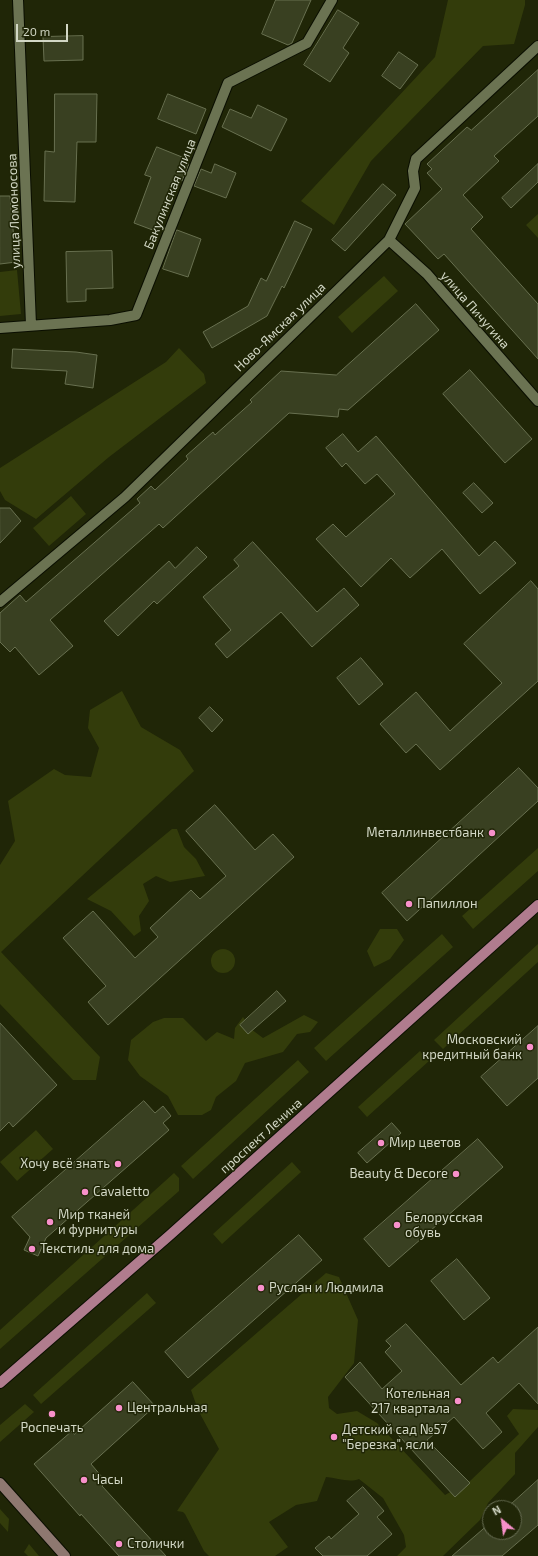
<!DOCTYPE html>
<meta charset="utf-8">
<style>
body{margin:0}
#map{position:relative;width:538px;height:1556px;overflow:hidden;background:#202607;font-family:"Exo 2",sans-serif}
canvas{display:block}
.north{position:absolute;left:482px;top:1500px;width:40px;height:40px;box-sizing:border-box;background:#202607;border:1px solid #676d53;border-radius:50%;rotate:331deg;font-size:11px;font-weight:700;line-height:16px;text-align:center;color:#d2d7c5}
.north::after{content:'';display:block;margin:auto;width:14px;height:18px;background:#f890cb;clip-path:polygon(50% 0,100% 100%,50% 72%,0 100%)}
.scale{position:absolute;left:16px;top:24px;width:52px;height:18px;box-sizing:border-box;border:2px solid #d2d7c5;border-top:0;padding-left:5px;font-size:12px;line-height:14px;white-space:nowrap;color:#d2d7c5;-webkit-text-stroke:3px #202607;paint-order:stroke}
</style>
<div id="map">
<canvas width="538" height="1556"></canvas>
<div class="north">N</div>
<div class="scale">20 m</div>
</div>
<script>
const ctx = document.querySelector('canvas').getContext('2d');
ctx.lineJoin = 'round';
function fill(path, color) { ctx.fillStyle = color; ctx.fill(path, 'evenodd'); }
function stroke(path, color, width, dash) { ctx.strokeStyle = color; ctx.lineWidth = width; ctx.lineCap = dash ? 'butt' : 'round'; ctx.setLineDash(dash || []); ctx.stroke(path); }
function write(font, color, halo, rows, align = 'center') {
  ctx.font = font + ' "Exo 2",sans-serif'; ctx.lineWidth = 3; ctx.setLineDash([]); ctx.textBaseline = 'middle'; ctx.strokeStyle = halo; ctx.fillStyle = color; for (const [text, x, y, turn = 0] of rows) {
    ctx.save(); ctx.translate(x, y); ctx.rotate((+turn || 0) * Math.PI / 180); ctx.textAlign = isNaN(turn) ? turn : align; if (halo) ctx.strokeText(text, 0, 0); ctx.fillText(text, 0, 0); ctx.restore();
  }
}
fill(new Path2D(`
 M448,0H525V5L514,44L483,46L371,161L334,225L301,201L435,57Z
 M538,214V238L526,225Z
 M17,270L21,314L0,316V272Z
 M384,276L398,291L352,333L338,317Z
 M179,348L204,374L206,383L109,457L36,519L5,500L0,491V468L166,362Z
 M71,496L86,514L49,546L33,528Z
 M122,691L141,727L180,750L194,771L1,952L100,1057L96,1080H73L0,1004V865L15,841L8,801L54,769L65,775L91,777L99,748L88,728L90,710Z
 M172,829H177L184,847L196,859L205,876L170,882L156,876L143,884L149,901L139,916L141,931L134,936L111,911L87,899Z
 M538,848V871L473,929L462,916Z
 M380,929H397L404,940L390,959L374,967L367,951Z
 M442,934L453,947L326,1061L314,1048Z
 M538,944V962L443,1049L434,1040Z
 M211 961a12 12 0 1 1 24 0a12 12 0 1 1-24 0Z
 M304,1015L318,1022L310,1032L297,1034L283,1052L245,1063L236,1081L216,1097L211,1110L202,1115H178L168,1096L140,1076L128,1060L131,1040L153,1022L164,1018H183L206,1041L217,1032L234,1039L235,1028L243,1017L251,1029L263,1038Z
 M420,1051L429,1061L367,1117L358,1107Z
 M298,1060L309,1072L193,1179L181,1166Z
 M36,1130L53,1149L17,1181L0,1162Z
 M292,1162L301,1172L222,1244L213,1234Z
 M174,1173L179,1178V1191L0,1349V1330Z
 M326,1273L339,1277L358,1320L354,1363L328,1397L329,1408L337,1414L357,1411L377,1423L445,1495L470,1481L519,1434L507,1416L513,1409L538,1410V1427L515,1453V1474L488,1503L480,1520L443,1556H397L406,1547L404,1535L383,1498L359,1479C349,1483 337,1478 326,1477L317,1501L296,1505L269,1522L288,1547L275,1556H209L204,1551L185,1514L183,1512L177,1511L219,1449L198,1410L191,1390Z
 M147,1293L156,1303L41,1404L33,1395Z
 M25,1404L34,1412L0,1442V1425Z
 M0,1509L9,1519L8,1532L0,1523Z
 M29,1544L39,1556H28L24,1552Z`), '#333c0b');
const building = new Path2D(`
 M276,0H311L292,43L288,45L262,34Z
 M338,10L359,23L343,48L349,53L330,82L304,65Z
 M83,36V60L44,61L43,37Z
 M399,52L418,65L400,89L382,76Z
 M538,70V116L494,156L499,161L463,195L483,217L471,229L538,304V359L444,254L438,259L405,224L442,189L427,173L432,169L427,164L467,127L471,130Z
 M55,94H97L96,142H77L75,202L44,201L45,151L54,152Z
 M168,94L206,109L196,134L158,119Z
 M258,105L287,119L271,151L222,127L230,109L251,118Z
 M157,147L187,159L185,163L189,164L182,181L179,179L158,232L134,223L151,177L145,175Z
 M215,164L236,173L226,198L194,186L201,169L211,173Z
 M538,164V182L511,208L502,198Z
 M383,184L396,195L345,251L332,240Z
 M0,196H10L16,262L0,264Z
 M295,221L312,229L284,288L282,286L267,316L212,348L203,332L248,306L261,278L266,281Z
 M177,230L201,239L188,277L163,269Z
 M112,251L113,288L86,289V301L67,302L66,252Z
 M416,304L439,330L348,410L339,409L338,417L289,413L163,528L159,524L50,620L73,646L39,675L15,647L10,652L0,642V613L20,595L26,602L140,503L137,499L151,486L155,490L188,459L186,456L213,432L215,435L252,402L250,400L281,371L336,375Z
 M13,349L76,352L97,355L93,388L65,384L67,371L12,368Z
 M470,370L532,439L505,463L443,394Z
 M343,434L358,452L376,436L479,556L495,541L516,563L480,594L442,549L410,578L391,558L361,587L316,539L333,524L346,537L395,494L377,474L365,484L346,463L342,467L326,448Z
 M474,483L493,503L482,513L463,493Z
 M0,508H10L21,521L0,543Z
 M253,542L317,612L344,588L359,605L312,647L281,612L227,658L215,644L231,630L203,597L239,566L234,560Z
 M197,547L207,557L157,604L154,601L118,636L104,621L169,561L175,568Z
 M531,581L538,589V681L440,770L416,744L406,753L380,724L416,692L450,731L502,683L464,644Z
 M361,658L383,684L359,705L337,678Z
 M210,707L223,720L212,732L199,718Z
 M519,768L538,788V801L407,921L382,893Z
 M215,805L255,850L273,834L294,857L108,1025L88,1002L106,986L63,938L93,911L135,958L158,937L150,928L191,890L200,899L226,876L186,831Z
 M277,991L286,1001L248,1034L240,1025Z
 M0,1023L57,1085L13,1127L9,1122L0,1131Z
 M538,1026V1078L507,1106L481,1077Z
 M144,1101L155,1113L163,1106L171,1116L163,1123L169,1130L46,1238L38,1256L24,1250L30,1237L12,1217Z
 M392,1123L401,1133L367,1163L358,1153Z
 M478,1139L503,1167L389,1267L364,1239Z
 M299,1235L322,1260L188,1378L165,1352Z
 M457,1259L490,1298L464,1320L431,1281Z
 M406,1324L461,1385L493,1357L498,1363L538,1327V1404L519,1383L486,1413L502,1432L483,1449L454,1417L427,1440L470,1483L455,1497L345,1377L360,1362L382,1389L402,1371L385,1352L391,1346L386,1341Z
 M133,1382L155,1406L91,1464L102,1477L100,1479L105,1483L102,1486L166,1556H119L81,1514L80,1516L34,1464L72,1431L74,1434Z
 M538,1480V1525L502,1556H452L490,1523V1532H514V1508H507Z
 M363,1487L384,1511L377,1517L392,1534L367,1556H323L315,1548L329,1536L331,1539L359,1514L347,1501Z`);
fill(building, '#394021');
stroke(building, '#687050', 1);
const street = new Path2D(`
 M18,0L31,325
 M389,240L427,274L538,401
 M0,328L110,320L136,315L228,83L307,43L332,0
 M0,602L125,497L389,240L415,188L413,171L416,159L538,46`);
const secondary = new Path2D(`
 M0,1483L65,1556`);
const primary = new Path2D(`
 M0,1383L170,1235L538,905`);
stroke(street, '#0a0e00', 12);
stroke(secondary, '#0a0e00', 12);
stroke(primary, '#0a0e00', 12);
stroke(street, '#6b7352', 10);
stroke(secondary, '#8e7870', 10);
stroke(primary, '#b07c8e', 10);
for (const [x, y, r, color] of [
 [492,833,4,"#f890cb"],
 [409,904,4,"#f890cb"],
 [530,1047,4,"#f890cb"],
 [381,1143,4,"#f890cb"],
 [118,1164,4,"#f890cb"],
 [456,1174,4,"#f890cb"],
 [85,1192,4,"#f890cb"],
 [50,1222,4,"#f890cb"],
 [397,1225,4,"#f890cb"],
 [32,1249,4,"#f890cb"],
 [261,1288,4,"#f890cb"],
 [458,1401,4,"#f890cb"],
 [119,1408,4,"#f890cb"],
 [52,1414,4,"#f890cb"],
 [334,1437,4,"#f890cb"],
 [84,1480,4,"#f890cb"],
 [119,1544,4,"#f890cb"]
]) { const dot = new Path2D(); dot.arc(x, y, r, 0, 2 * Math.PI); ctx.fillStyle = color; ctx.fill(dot); stroke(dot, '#202607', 1.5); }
write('13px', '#d2d7c5', '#202607', [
 ["Бакулинская улица",170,194,-68],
 ["улица Ломоносова",14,211,-92],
 ["улица Пичугина",475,310,49],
 ["Ново-Ямская улица",280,327,-44],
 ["проспект Ленина",261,1136,-42]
]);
write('13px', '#d2d7c5', '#202607', [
 ["Металлинвестбанк",484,833,"right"],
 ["Папиллон",417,904],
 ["Московский",522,1040,"right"],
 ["кредитный банк",522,1055,"right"],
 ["Мир цветов",389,1143],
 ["Хочу всё знать",110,1164,"right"],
 ["Beauty & Decore",448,1174,"right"],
 ["Cavaletto",93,1192],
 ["Мир тканей",58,1215],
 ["и фурнитуры",58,1230],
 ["Белорусская",405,1218],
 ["обувь",405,1233],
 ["Текстиль для дома",40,1249],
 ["Руслан и Людмила",269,1288],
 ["Котельная",450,1394,"right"],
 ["217 квартала",450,1409,"right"],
 ["Центральная",127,1408],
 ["Роспечать",52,1428,"center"],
 ["Детский сад №57",342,1430],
 ["\"Березка\", ясли",342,1445],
 ["Часы",92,1480],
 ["Столички",127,1544]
], 'left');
</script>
